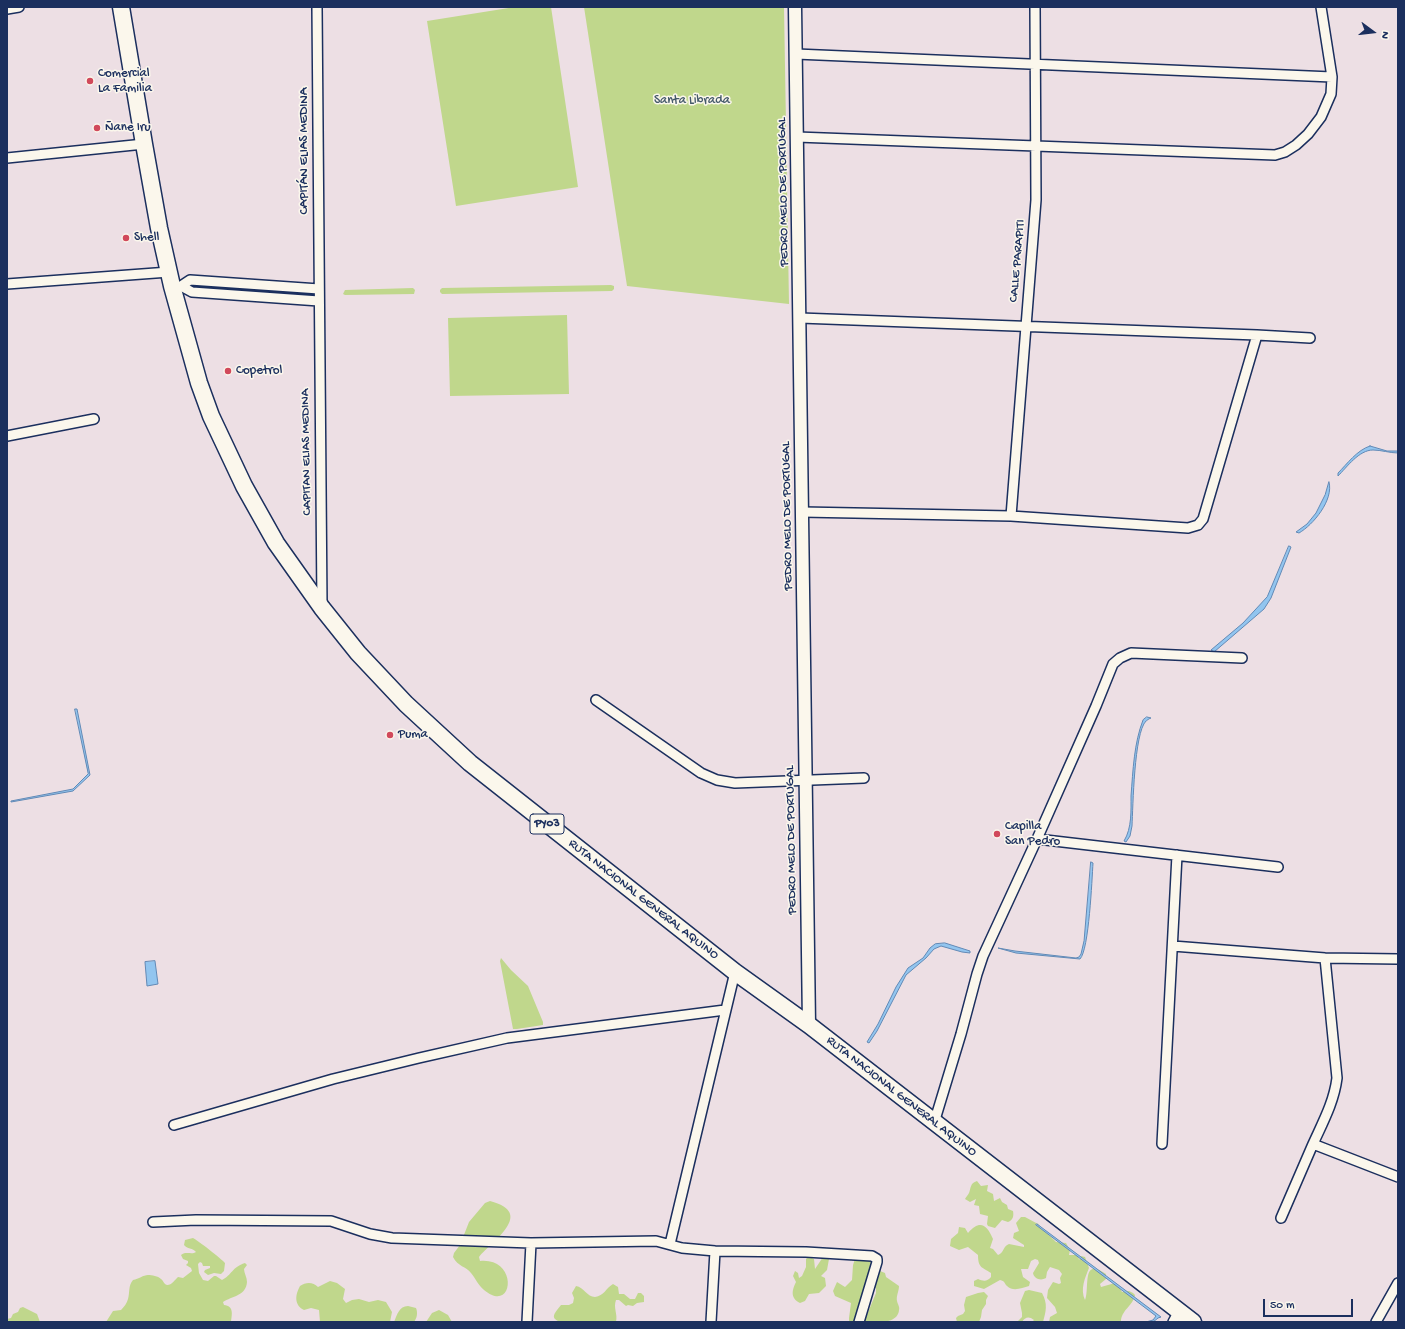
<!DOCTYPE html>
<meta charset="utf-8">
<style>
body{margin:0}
#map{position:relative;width:1405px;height:1329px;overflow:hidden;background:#eddfe4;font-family:"Gochi Hand",sans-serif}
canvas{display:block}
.frame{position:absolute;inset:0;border:8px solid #1b2f5e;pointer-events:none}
.north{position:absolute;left:1353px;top:12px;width:40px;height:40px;-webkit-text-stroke:3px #fbf7ec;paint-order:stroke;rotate:105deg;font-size:11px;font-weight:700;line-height:16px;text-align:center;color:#1b2f5e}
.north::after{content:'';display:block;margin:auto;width:14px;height:18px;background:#1b2f5e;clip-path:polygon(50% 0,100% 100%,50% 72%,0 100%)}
.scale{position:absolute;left:1263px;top:1299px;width:90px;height:18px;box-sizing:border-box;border:2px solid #1b2f5e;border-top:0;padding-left:5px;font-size:12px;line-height:14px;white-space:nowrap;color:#1b2f5e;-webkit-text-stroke:3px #fbf7ec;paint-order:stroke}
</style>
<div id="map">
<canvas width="1405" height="1329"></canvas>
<div class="frame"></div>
<div class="north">N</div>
<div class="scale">50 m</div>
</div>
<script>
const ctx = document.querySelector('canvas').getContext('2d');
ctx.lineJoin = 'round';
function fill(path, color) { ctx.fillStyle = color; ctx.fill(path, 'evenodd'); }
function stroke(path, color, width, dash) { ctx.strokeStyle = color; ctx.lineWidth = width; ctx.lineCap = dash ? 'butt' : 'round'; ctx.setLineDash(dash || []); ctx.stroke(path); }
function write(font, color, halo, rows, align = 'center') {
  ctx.font = font + ' "Gochi Hand",sans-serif'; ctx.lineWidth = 3; ctx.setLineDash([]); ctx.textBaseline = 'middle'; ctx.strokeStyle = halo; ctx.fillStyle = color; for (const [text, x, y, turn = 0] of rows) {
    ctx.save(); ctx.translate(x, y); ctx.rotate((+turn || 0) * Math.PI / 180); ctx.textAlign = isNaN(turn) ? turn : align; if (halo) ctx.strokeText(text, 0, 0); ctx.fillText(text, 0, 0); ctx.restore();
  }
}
fill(new Path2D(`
 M515,7H551L578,187L456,206L427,21Z
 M584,7H784L789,304L627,286Z
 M193,284L300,292L302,295L301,296L193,289L192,287Z
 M611,285L614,286V289L612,291L442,294L440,292V290L442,288Z
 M413,288L415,290L414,294L345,295L343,294L345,290Z
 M567,315L569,394L450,396L448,318Z
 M501,958L511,970L528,986L543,1022V1025L517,1029H513L500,961Z
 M977,1181L981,1186L988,1185L987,1191L993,1194L994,1201L1000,1198L1002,1202L1007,1205L1008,1209L1013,1211C1014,1216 1013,1220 1008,1222L1002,1220L995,1228L988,1226L987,1224L988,1216L980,1214L979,1206L974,1205L976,1199L970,1202L965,1199C966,1197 968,1195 969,1193C971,1188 970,1183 977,1181Z
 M490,1201C536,1213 492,1241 479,1257L480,1261C519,1257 514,1315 484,1290C478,1285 476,1279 471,1273C466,1266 458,1267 453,1257L454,1253L460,1245L469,1222L485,1203Z
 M1021,1217H1025L1038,1224L1056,1242L1066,1243L1070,1250L1069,1255H1078L1079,1260L1081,1256L1085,1257L1089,1268C1085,1278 1080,1289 1085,1300C1090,1288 1081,1256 1106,1274V1279L1100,1284L1101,1287L1115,1283L1119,1286L1122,1292L1129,1291L1133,1293L1135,1295C1133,1306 1121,1310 1121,1322H1049L1050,1317L1057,1313L1055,1307L1047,1298L1048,1290L1053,1282L1059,1284L1061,1283L1060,1278L1062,1274L1059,1270L1050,1267L1047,1272L1046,1278C1041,1281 1034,1279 1033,1273L1039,1263L1038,1260L1035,1259L1031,1261L1028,1269H1021L1023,1277L1030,1282L1029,1286C1022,1288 1013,1292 1007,1286C1004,1283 1005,1281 1000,1280L984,1289L974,1286V1281L978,1279C983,1281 987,1282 991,1277V1273C982,1267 978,1268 978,1255L968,1247L959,1250L950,1246L951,1239L958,1233L959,1227L965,1228L968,1233C980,1219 987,1225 993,1239L990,1248L993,1249L998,1255C1004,1253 1003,1246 1009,1244L1024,1247V1245L1013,1238L1014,1233L1019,1231L1016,1223Z
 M193,1238C196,1239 223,1260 225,1263L224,1271L221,1274L214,1273L208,1275L204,1272L205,1270L210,1268V1266H203L202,1263L200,1262L198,1264L199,1273L203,1280L208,1281L214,1276H216L222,1280C232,1275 232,1267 245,1263L247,1265L244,1269C244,1273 247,1277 247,1282C246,1296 232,1296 223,1302L224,1305C234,1306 232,1314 231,1322H106L113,1311L121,1310C124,1307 127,1303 128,1299C130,1292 128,1286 133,1280C139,1279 143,1275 148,1275C152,1275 158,1276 161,1279C163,1280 163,1282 165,1284C169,1288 175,1280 178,1277L183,1278L192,1271L191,1268L186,1265L188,1263V1261L183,1259L181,1255C186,1251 192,1255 196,1252C193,1248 187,1249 184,1245L185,1240Z
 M856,1256L870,1260L875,1269L885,1273L886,1277L899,1286C899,1291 896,1296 897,1301C898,1305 900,1307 899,1310C898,1325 874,1322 864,1322L876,1293V1288L871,1287L856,1322H849V1318L851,1303L835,1296L833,1291L837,1282L845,1287L852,1280L853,1265Z
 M808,1257H810L814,1259L815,1269L823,1257H828L829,1259L827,1270L821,1276L825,1278L826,1286L819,1293L809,1294L805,1301L800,1303C790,1298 792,1290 796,1282L793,1276L795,1271L798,1273L799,1278L802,1276L806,1267V1259Z
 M330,1281L337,1283L345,1289L343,1299L346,1303L352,1300L359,1299L369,1302L378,1300L386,1302L392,1312L390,1322H320L319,1310L311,1308L304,1310C294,1305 295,1295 300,1286C306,1282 313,1282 318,1287Z
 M613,1284L618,1287L619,1294H624L630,1299H635L638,1293H641L644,1296V1302L637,1303L633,1306L628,1305L626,1306L619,1300H616C613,1308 618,1314 616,1322H561C548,1318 556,1312 561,1305H569L573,1303L574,1298L572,1293L576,1286C584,1287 587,1297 595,1297C604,1296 606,1288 613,1284Z
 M1029,1290L1042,1293C1048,1304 1046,1311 1043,1322H1032L1034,1320C1029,1316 1025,1317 1022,1322H1009L1018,1321L1022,1317V1313L1020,1303L1025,1291Z
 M984,1292L988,1296L986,1300V1304L982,1310L981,1317L979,1322H957L956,1318L958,1316L963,1314L965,1311L964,1305L966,1297L978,1293Z
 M408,1306L416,1308C418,1313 417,1318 414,1322H394C397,1315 399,1306 408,1306Z
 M23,1307L37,1314L40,1322H7V1319L11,1318L13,1314L18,1312L20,1308Z
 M439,1310L448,1315L452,1322H426L432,1313Z`), '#c0d78c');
const water = new Path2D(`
 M1370,446L1387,451H1398V453C1390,453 1381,450 1373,450C1359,450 1347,467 1338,476V473C1347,464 1357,450 1370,446Z
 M1329,482C1334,500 1313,525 1299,533L1296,532L1307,524L1316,513L1325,495Z
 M1289,546L1291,547L1271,598L1264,609L1221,646L1214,652L1211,650L1243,623L1267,597Z
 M75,709H77L90,775L73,791L11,802V801L73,789L88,774Z
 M1147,717L1151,718C1150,718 1146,721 1146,721C1134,733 1133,807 1132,826L1130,836L1126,842L1124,841C1132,828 1131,810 1131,796C1133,770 1134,743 1143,720Z
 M1091,862L1093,863C1092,879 1089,950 1080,959L1016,953L998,948L1015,951L1076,958L1079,957L1081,954L1084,941Z
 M945,943L970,951V953L962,952L941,946L934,949L926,958L906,975L877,1031L869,1043L867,1042L878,1024L896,987L908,968L923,958L930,948L935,944Z
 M155,961L158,984L147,986L145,962Z
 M1037,1224L1161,1317L1158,1318C1154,1322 1152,1322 1146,1322L1153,1320L1156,1316L1036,1225Z`);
fill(water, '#92c5ef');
stroke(water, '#6289b5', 1);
const minor = new Path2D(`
 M317,7L322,605
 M7,9L19,7
 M796,54L1332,77
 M797,137L1275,155L1285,152L1296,145L1308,134L1321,117L1331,94L1332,77L1321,7
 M7,158L144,144
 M7,284L169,272
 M181,286L190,280L319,289
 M181,286L192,292L319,301
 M800,318L1257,335L1310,338
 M7,436L94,419
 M802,512L1011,516L1188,528L1198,525L1203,519L1257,335
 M1011,516L1036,200L1035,7
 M596,700L701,773L717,780L735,783L864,778
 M1037,839L1278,867
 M1173,946L1325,958L1398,959
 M934,1123L961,1034L977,974L983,956L1037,839L1096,706L1113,664L1120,658L1131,653L1242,658
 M174,1125L333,1079L419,1058L507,1038L725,1010
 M1162,1144L1177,855
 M1313,1144C1323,1122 1334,1102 1337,1078L1325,958
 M1281,1218L1313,1144L1398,1177
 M153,1222L196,1220L331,1221L370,1234L392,1238L531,1243L656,1241L682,1248L715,1251L806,1252L872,1256L877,1259V1262L859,1322
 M670,1244L735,972
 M527,1322L531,1243
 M711,1322L715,1251
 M1173,1322L1179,1311
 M1376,1322L1398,1283`);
const tertiary = new Path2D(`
 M795,7L809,1025`);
const trunk = new Path2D(`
 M121,7L144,144L159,228L172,286L199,383L211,416L244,486L276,543L322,608L358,653L406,704L470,763L735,972L809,1025L1193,1322`);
stroke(minor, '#1b2f5e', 12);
stroke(tertiary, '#1b2f5e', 15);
stroke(trunk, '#1b2f5e', 19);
stroke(minor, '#fbf7ec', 9);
stroke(tertiary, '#fbf7ec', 12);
stroke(trunk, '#fbf7ec', 16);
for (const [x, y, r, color] of [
 [90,81,4,"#d1495b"],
 [97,128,4,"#d1495b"],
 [126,238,4,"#d1495b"],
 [228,371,4,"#d1495b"],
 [390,735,4,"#d1495b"],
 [997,834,4,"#d1495b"]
]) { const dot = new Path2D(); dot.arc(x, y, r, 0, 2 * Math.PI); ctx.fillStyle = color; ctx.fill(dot); stroke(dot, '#fbf7ec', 1.5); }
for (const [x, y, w] of [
 [547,824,34]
]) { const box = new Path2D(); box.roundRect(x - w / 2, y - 10, w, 20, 3); ctx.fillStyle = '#fbf7ec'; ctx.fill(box); stroke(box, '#1b2f5e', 1); }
write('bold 12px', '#1b2f5e', null, [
 ["PY03",547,824]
]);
write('13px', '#1b2f5e', '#fbf7ec', [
 ["Comercial",98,74],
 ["La Familia",98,89],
 ["Ñane Iru",105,128],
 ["Shell",134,238],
 ["Copetrol",236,371],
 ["Puma",398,735],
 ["Capilla",1005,827],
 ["San Pedro",1005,842]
], 'left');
write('13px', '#44596a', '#fbf7ec', [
 ["Santa Librada",692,101]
]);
write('13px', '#1b2f5e', '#fbf7ec', [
 ["CAPITÁN ELIAS MEDINA",305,151,-90],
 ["PEDRO MELO DE PORTUGAL",784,192,-91],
 ["CALLE PARAPITI",1018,261,-85],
 ["CAPITAN ELIAS MEDINA",307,452,-91],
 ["PEDRO MELO DE PORTUGAL",788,516,-91],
 ["PEDRO MELO DE PORTUGAL",792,840,-91],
 ["RUTA NACIONAL GENERAL AQUINO",643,900,38],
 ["RUTA NACIONAL GENERAL AQUINO",901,1097,38]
]);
</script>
